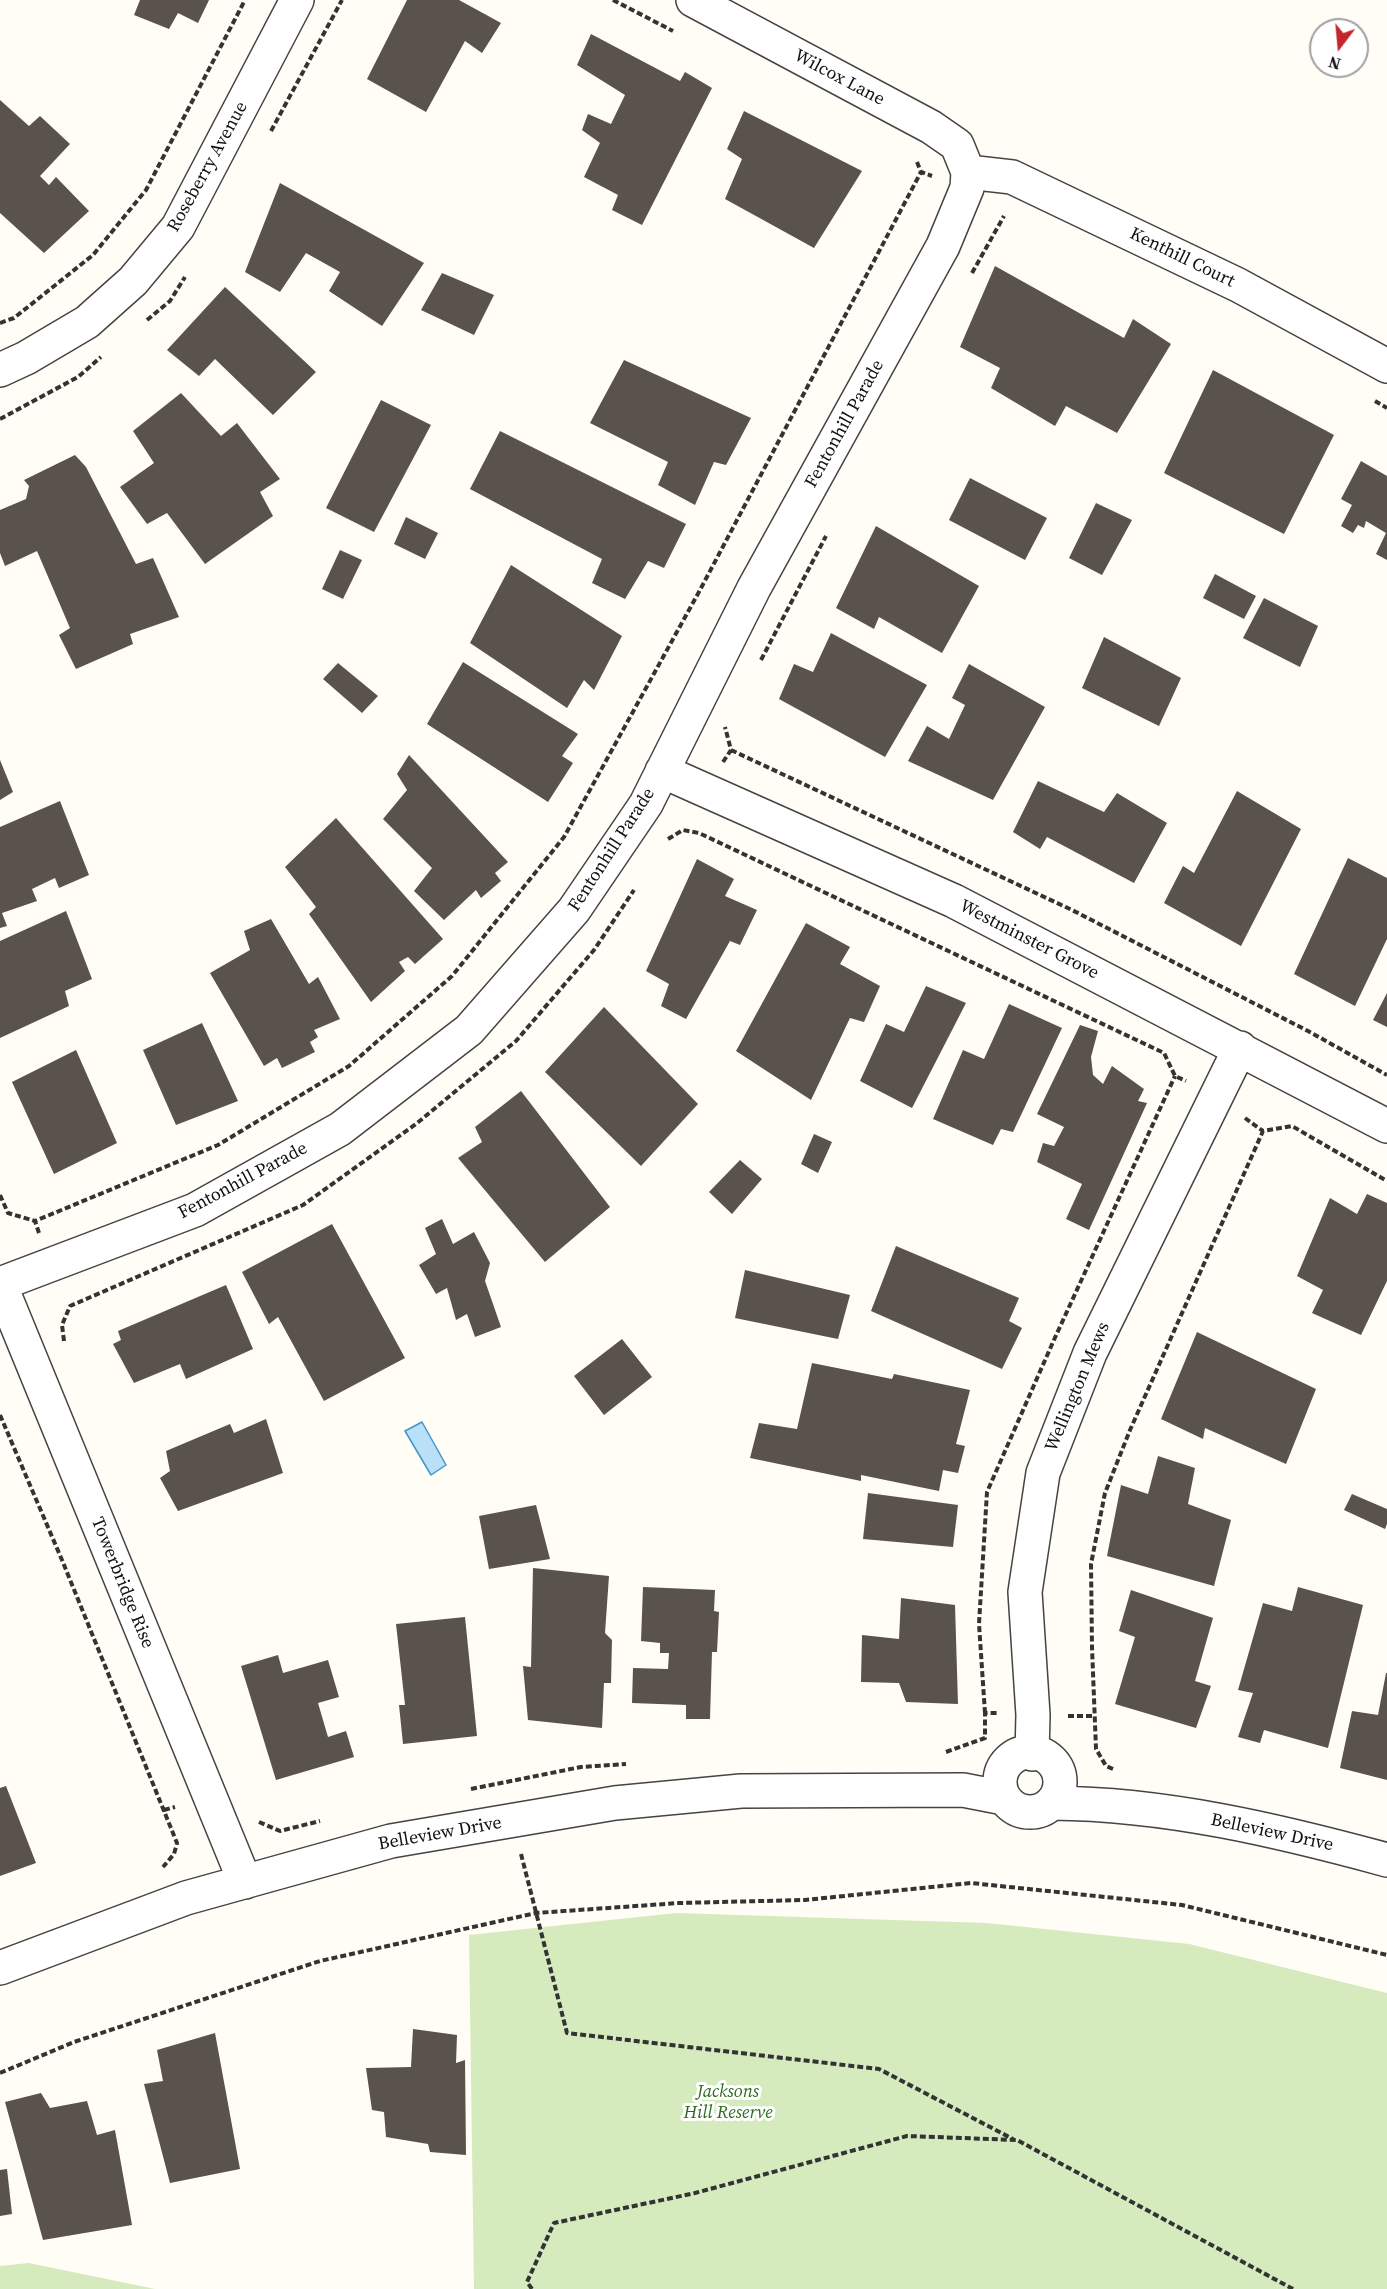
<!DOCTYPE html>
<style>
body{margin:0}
#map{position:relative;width:1387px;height:2289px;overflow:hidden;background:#fffdf5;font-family:"Source Serif 4",serif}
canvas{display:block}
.north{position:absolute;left:1309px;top:18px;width:60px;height:60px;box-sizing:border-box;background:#fff;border:2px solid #a0a0a0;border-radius:50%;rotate:196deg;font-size:16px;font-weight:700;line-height:24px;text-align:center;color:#111}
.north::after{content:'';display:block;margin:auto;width:21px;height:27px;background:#c4262e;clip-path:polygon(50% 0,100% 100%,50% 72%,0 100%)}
</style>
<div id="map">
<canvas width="1387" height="2289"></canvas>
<div class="north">N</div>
</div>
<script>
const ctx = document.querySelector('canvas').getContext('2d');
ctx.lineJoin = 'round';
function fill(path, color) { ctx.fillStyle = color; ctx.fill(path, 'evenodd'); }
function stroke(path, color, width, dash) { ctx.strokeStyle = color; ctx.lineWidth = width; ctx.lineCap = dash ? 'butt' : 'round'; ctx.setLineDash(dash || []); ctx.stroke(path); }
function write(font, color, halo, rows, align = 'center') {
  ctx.font = font + ' "Source Serif 4",serif'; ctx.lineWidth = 6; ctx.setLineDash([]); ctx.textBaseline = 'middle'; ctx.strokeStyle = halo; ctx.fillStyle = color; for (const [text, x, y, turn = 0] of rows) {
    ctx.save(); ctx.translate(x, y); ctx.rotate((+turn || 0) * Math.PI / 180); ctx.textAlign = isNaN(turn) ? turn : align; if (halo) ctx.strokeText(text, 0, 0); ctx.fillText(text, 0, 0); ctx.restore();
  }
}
fill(new Path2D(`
 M676,1913L987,1923L1189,1944L1387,1993V2289H474L469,1935Z
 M29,2263L155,2289H0V2266Z`), '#d5ebbd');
const water = new Path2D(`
 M422,1422L446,1465L431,1475L405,1431Z`);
fill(water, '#b9e0f7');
stroke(water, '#3f96cf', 1.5);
fill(new Path2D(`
 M140,0H209L198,23L178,13L169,29L134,15Z
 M407,0H459L501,23L482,53L465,41L426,112L367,79Z
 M591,34L680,81L685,72L712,88L642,225L612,210L618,195L584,177L600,143L582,130L588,114L611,124L625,95L577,65Z
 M0,100L29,126L40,116L70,144L40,176L49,185L56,177L89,211L44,253L0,213Z
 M744,111L862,171L814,248L725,199L742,159L727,149Z
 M280,183L424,263L382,326L329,291L340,272L306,253L280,292L245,272Z
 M995,266L1124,338L1133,319L1171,344L1117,433L1066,406L1055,426L991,388L1000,368L960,347Z
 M442,273L494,295L474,335L421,310Z
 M225,287L316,372L273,415L215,359L199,376L167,350Z
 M624,360L751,418L726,465L714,462L695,505L658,485L668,462L590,423Z
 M1213,370L1334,435L1284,534L1164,473Z
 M181,393L221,436L237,423L280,479L260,492L273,516L205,564L167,513L147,524L120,487L154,463L133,431Z
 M381,400L431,425L374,532L326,508Z
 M500,431L686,524L664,568L648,561L625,599L592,583L602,559L470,489Z
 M75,455L86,467L136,564L153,558L179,617L130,634L133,644L76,669L59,635L70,628L37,551L5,566L0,553V510L26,499L29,486L24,480Z
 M1361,461L1387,476V560L1376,554L1386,533L1366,521L1364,528L1358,525L1353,533L1341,526L1352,505L1341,499Z
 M970,478L1047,518L1025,560L949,520Z
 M1096,503L1132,520L1102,575L1069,558Z
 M406,517L438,533L425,559L394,544Z
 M876,526L979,586L942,653L879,617L874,629L836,608Z
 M340,550L362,560L343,599L322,589Z
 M511,565L622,636L594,690L584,680L567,708L470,643Z
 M1215,574L1256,596L1244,619L1203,598Z
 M1264,598L1318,626L1300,667L1243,638Z
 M831,633L927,685L885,757L779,699L794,664L813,672Z
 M1104,637L1181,678L1159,726L1082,688Z
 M463,662L578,734L562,756L573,763L548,802L427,724Z
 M338,663L378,696L362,713L323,679Z
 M969,664L1045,707L993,800L908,761L927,726L949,739L965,705L952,698Z
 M409,755L508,862L495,873L501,881L481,898L476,890L444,920L414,891L432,868L383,819L407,790L397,774Z
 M0,760L13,792L0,800Z
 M1038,781L1104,812L1117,793L1167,823L1134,883L1047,837L1040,849L1013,832Z
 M1237,791L1301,829L1241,946L1164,903L1183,866L1194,873Z
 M60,801L89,875L59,888L55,878L32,889L37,901L2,913L7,926L0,928V827Z
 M336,818L443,939L415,964L408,957L399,962L405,971L371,1002L309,914L316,907L285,867Z
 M1348,858L1387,878V939L1355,1006L1294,974Z
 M697,859L734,879L725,896L757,910L740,945L730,941L686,1019L661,1006L669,984L646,971Z
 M66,911L92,979L65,991L69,1006L0,1038V941Z
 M271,919L309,984L318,977L340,1019L314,1030L318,1037L310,1042L315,1052L282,1068L277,1058L264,1066L210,973L250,950L244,931Z
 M806,923L850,947L840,964L880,986L864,1022L850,1018L811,1100L736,1051Z
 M926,986L966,1003L912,1108L860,1081L886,1024L904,1032Z
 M1387,993V1027L1373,1020Z
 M1009,1004L1062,1028L1013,1132L1001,1129L993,1145L933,1119L963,1050L984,1059Z
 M604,1007L698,1104L641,1166L545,1072Z
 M202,1023L238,1101L176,1125L143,1050Z
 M1080,1025L1098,1031L1091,1057L1093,1075L1103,1084L1112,1066L1144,1089L1138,1101L1147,1103L1089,1230L1066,1219L1082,1184L1037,1162L1043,1143L1054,1146L1064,1127L1037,1114Z
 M76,1050L117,1143L54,1174L12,1082Z
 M521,1091L610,1207L545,1262L458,1158L482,1142L475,1127Z
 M814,1134L832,1142L818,1173L801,1164Z
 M740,1160L762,1179L732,1214L709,1192Z
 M1367,1194L1387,1203V1281L1361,1335L1312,1313L1323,1290L1297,1276L1330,1198L1357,1214Z
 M442,1219L453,1244L474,1232L490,1263L485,1281L501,1327L475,1337L467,1314L456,1320L447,1288L436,1294L419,1265L436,1254L425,1228Z
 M332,1224L405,1358L324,1401L278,1317L269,1324L242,1272Z
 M896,1246L1019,1298L1009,1321L1022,1328L1002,1369L871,1311Z
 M745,1270L850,1295L838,1339L735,1318Z
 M226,1285L253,1349L186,1379L180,1364L134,1383L113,1344L121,1340L118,1331Z
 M1197,1332L1316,1389L1286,1464L1205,1428L1203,1439L1161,1419Z
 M622,1339L652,1377L604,1415L574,1376Z
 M812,1363L892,1379L894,1374L970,1390L956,1444L965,1446L958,1473L943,1470L939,1491L861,1475V1481L750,1458L759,1423L797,1429Z
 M266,1419L283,1473L178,1511L160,1478L170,1471L166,1451L230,1424L234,1433Z
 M1158,1456L1195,1468L1188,1504L1231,1520L1214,1586L1107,1556L1121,1485L1148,1494Z
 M868,1493L958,1505L953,1547L863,1539Z
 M1352,1494L1387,1509V1524L1385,1529L1344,1510Z
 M536,1505L550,1559L489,1569L479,1516Z
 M533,1568L609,1576L605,1633L612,1640L611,1683H604L602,1728L528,1720L523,1666L531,1667Z
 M643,1587L715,1590L714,1611L719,1612L717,1652H712L710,1719H686V1705L632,1703L633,1668L668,1669L669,1653H660V1643L641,1641Z
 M1298,1587L1363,1605L1328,1748L1264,1730L1260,1743L1238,1737L1253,1693L1238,1690L1263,1603L1292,1611Z
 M1131,1590L1213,1618L1195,1681L1211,1686L1196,1728L1115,1704L1135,1637L1119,1631Z
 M901,1598L955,1605L958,1704L906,1702L899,1683L861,1682L862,1635L899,1639Z
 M465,1617L477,1736L403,1744L399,1705H405L396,1624Z
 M278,1655L283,1673L328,1660L339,1697L318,1703L328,1737L346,1731L354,1757L276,1780L241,1666Z
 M1386,1673H1387V1780L1340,1768L1352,1711L1378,1715Z
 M6,1786L36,1863L0,1876V1788Z
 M413,2029L457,2035L456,2063L465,2060L466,2155L430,2152L428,2144L386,2137L384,2112L372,2110L366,2068L411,2067Z
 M215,2033L240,2169L170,2183L144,2084L163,2081L157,2050Z
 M41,2093L50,2108L87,2101L97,2135L115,2130L132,2225L43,2240L5,2102Z
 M7,2169L12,2214L0,2216V2170Z`), '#5a524d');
const street = new Path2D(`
 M968,172L1012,177L1238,285L1387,366
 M0,370L26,358L87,322L133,281L178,227L297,0
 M662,771L954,901L1387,1126
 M1000 1782a30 30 0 1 1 60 0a30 30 0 1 1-60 0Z
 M1032,1754L1033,1715L1025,1592L1043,1473L1090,1353L1240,1048
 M1052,1803C1166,1804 1277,1830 1387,1860
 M245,1882L0,1284L195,1210L340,1129L469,1030L574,910L646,804L754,588L943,246L967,188L968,172L957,145L931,127L693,0
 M0,1968L186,1898L391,1841L615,1803L741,1791L963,1790L1004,1798`);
stroke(street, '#444', 36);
stroke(new Path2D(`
 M613,0L673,31
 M271,131L342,0
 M917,162L921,172L932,176
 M972,273L1004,216
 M147,320L170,301L185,277
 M0,323L14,318L93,255L146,190L245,0
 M1375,401L1387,408
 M0,419L78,377L101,357
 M761,660L826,536
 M731,750L1072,910L1308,1031L1387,1075
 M723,762L731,750L725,727
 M668,839L683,830L699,833L1164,1053L1175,1076L1186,1081
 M1245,1118L1263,1131
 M0,1195L8,1213L35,1221
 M39,1233L35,1221L218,1145L349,1066L452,976L564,837L700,590L921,172
 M64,1341L62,1325L70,1306L303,1205L416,1124L516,1041L594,950L634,890
 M0,1415L62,1560L177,1843L174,1854L163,1867
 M985,1713L979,1624L987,1492L1053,1342L1175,1076
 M1068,1716H1094
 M946,1752L985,1738V1713H998
 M1113,1769L1106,1766L1096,1749L1092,1647L1091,1564L1105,1493L1130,1430L1263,1131L1292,1126L1387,1181
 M471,1789L581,1767L626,1764
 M164,1810L175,1807
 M259,1822L280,1831L320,1821
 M521,1854L567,2033L879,2069L1013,2139
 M0,2073L74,2042L320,1961L536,1913L679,1903L805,1900L971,1883L1182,1905L1387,1955
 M532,2289L527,2282L554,2223L695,2193L907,2136L1017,2140L1293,2289`), '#333', 4, [6, 3]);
stroke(street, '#fff', 33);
write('18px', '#111', '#fff', [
 ["Wilcox Lane",839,78,28],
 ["Roseberry Avenue",208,167,-61],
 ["Kenthill Court",1182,258,26],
 ["Fentonhill Parade",845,424,-61],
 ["Fentonhill Parade",612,850,-57],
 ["Westminster Grove",1029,940,27],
 ["Fentonhill Parade",243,1181,-28],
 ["Wellington Mews",1078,1387,-67],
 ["Towerbridge Rise",122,1583,68],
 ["Belleview Drive",1272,1833,12],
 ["Belleview Drive",440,1834,-10]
]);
write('italic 18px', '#2f6b1f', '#fff', [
 ["Jacksons",728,2092],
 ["Hill Reserve",728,2113]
]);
</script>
